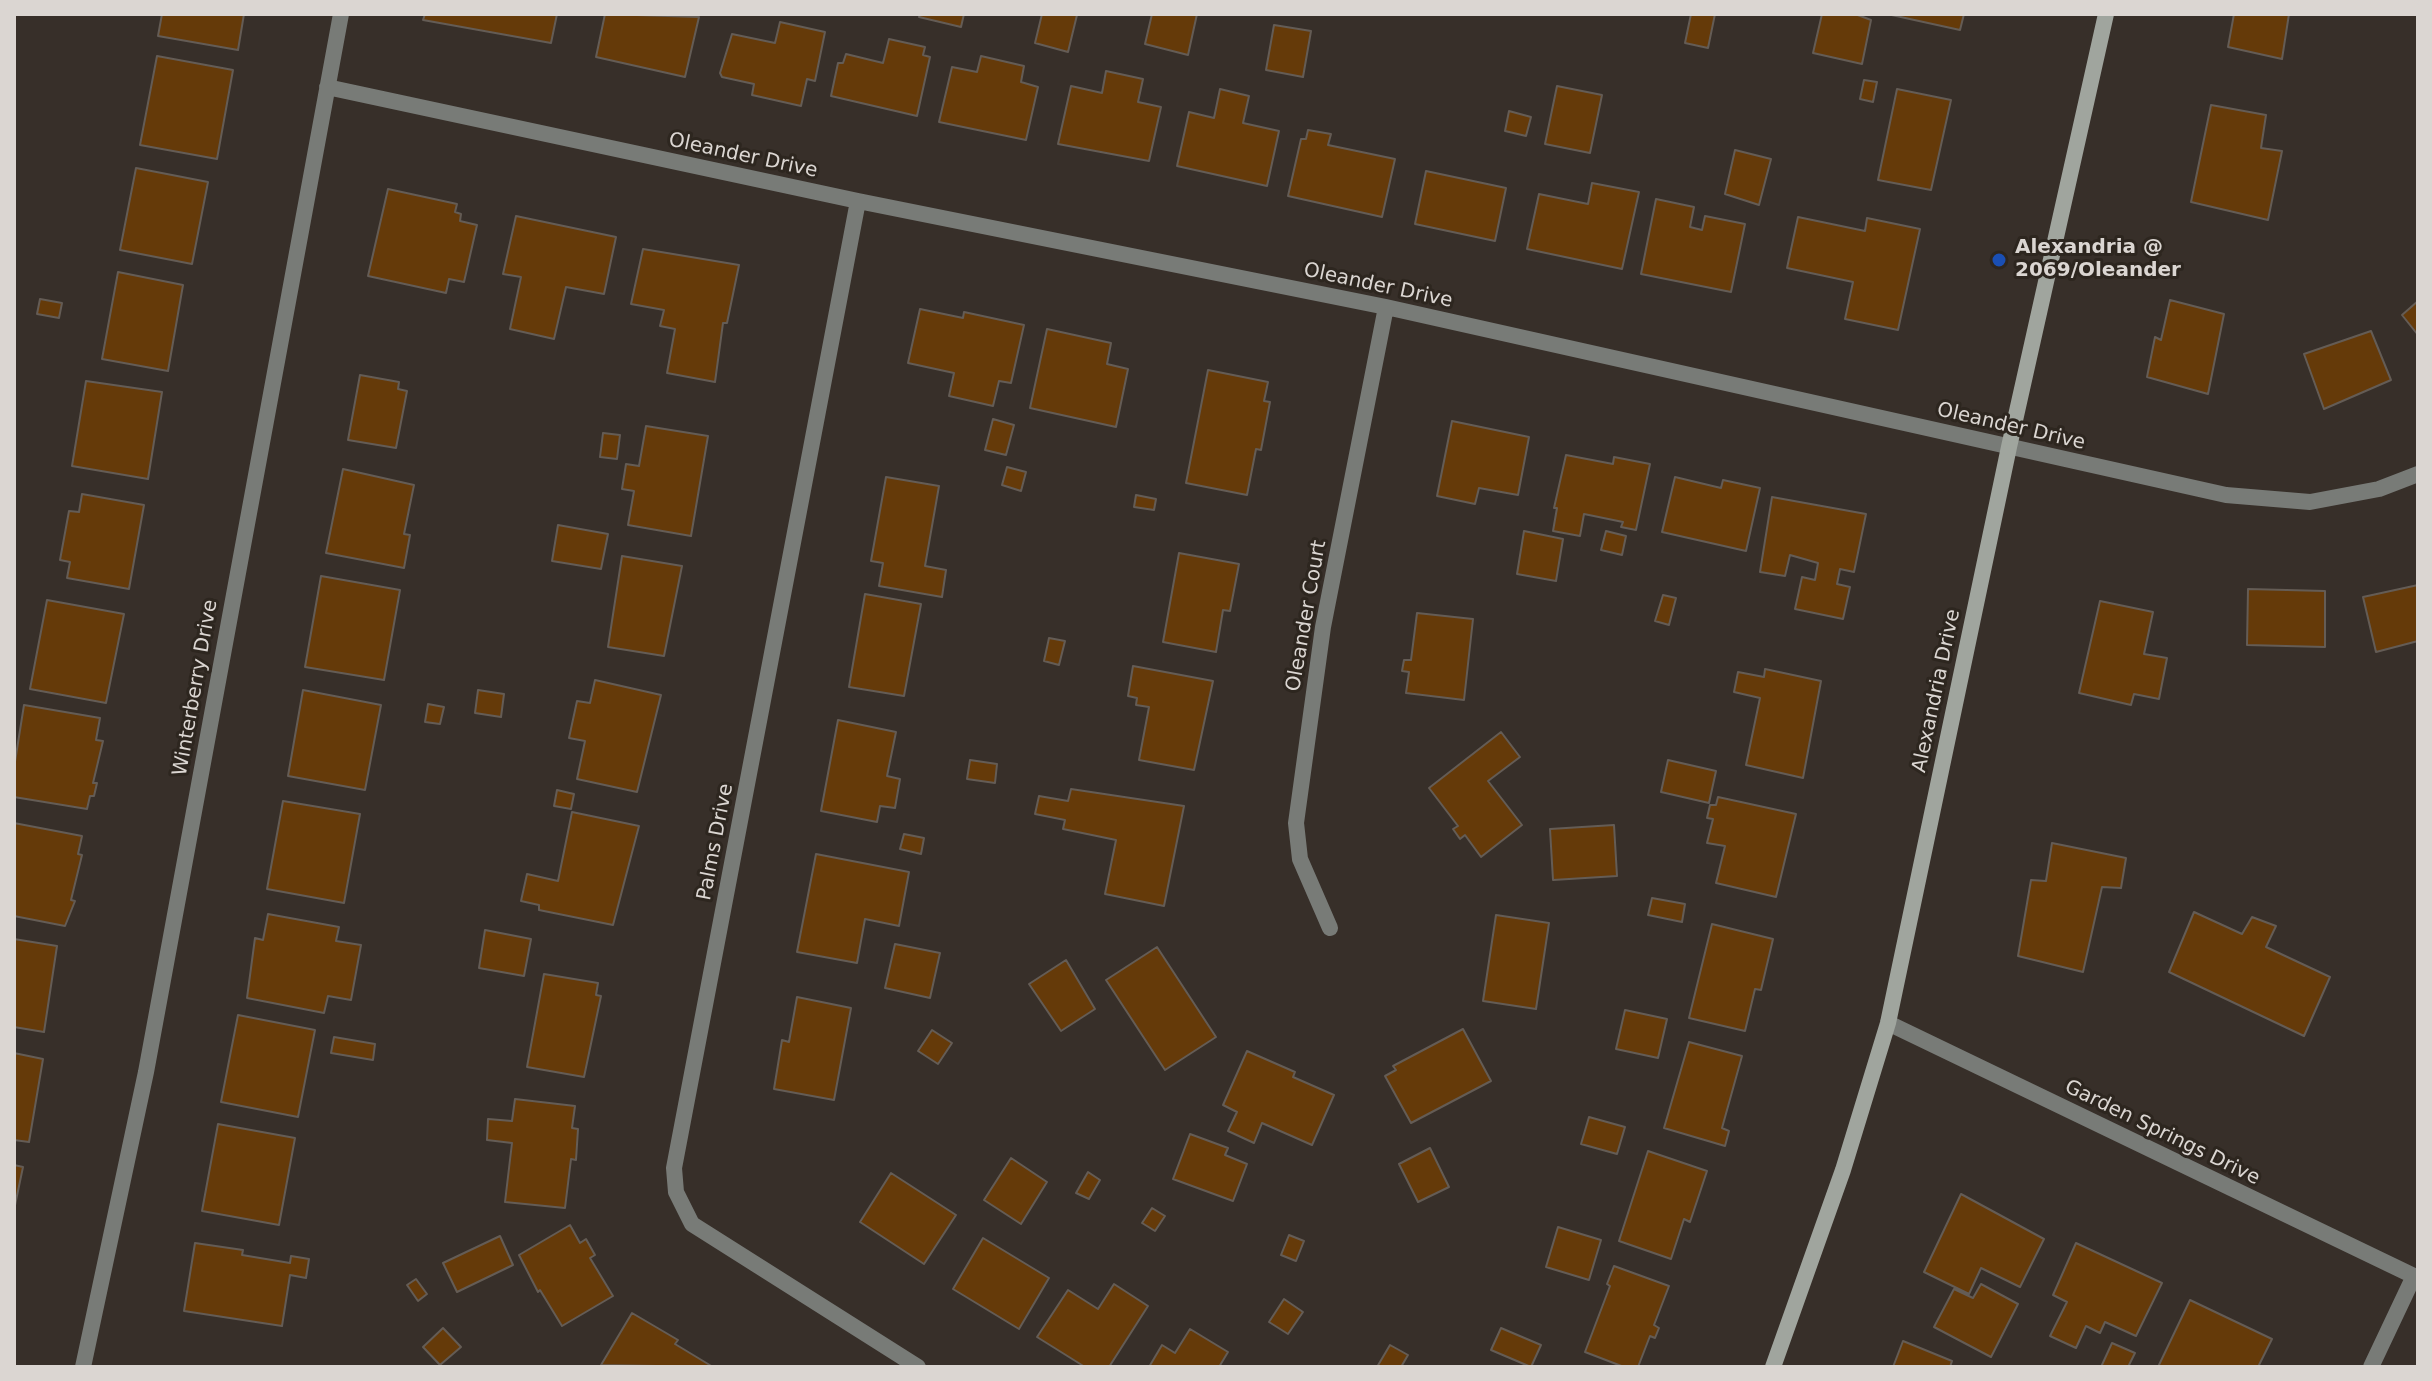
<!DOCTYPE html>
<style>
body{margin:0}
#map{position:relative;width:2432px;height:1381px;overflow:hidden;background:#372f29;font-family:"DejaVu Sans",sans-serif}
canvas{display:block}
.frame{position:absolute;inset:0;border:16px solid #dbd6d2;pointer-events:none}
</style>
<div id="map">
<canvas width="2432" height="1381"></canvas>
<div class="frame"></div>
</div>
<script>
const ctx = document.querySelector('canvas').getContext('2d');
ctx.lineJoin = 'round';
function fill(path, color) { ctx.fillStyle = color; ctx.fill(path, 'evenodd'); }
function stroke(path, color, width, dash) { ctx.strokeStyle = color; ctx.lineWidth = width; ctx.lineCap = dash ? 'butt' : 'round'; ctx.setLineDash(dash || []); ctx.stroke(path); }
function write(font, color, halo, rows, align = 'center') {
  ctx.font = font + ' "DejaVu Sans",sans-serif'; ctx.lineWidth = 6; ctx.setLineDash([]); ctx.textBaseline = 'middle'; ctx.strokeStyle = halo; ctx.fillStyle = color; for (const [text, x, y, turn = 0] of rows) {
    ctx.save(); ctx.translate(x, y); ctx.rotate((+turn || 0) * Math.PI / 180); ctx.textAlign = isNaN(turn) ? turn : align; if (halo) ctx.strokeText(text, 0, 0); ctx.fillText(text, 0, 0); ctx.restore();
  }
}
const building = new Path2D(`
 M162,14H244L238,50L158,36Z
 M425,14H557L551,43L423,20Z
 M605,14L699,17L685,77L596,57Z
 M920,14H964L961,27L919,17Z
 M1042,14L1077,15L1068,52L1035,43Z
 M1152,14H1197L1188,55L1145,44Z
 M1691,14H1715L1708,48L1685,43Z
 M1822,14H1855L1871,20L1862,64L1813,53Z
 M1887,14H1964L1960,30Z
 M2234,14H2289L2282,59L2228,47Z
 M780,22L825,32L815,81L807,79L801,106L752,95L754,84L722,77L720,73L732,34L775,43Z
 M1274,25L1311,31L1303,77L1266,70Z
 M889,39L925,47L923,55L930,57L917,116L831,96L838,63H843L846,54L883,63Z
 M157,56L233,70L217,159L140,145Z
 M981,56L1024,66L1021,82L1038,87L1026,140L939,122L952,67L977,72Z
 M1106,71L1143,79L1138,102L1161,107L1149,161L1058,144L1071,86L1102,93Z
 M1864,80L1877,82L1873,102L1860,99Z
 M1557,86L1602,95L1590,153L1545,144Z
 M1220,89L1249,96L1243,123L1279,131L1267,186L1177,166L1189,112L1214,118Z
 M1897,89L1951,100L1931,190L1878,180Z
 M2211,105L2266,115L2261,148L2282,151L2268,220L2191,202Z
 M1509,111L1531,117L1526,136L1505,131Z
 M1308,130L1331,134L1328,145L1395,159L1382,217L1288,196L1301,139H1306Z
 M1735,150L1771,159L1759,205L1725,194Z
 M136,168L208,182L192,264L120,250Z
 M1426,171L1506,188L1495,241L1415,224Z
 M1592,183L1639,192L1622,269L1527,249L1539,194L1588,204Z
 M388,189L457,204L455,212L461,214L460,221L477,225L464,282L449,279L446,293L368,276Z
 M1656,199L1694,207L1690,227L1702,230L1705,216L1745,224L1731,292L1641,274Z
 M516,216L616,237L604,294L566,287L554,339L510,329L521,277L503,274Z
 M1798,217L1865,231L1867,218L1920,229L1898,330L1845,319L1853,282L1787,268Z
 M643,249L739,265L727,323H723L715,382L667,373L675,329L660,326L664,310L631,304Z
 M118,272L183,285L168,371L102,359Z
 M40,299L62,303L59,318L37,314Z
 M2170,300L2224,314L2208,394L2147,377L2155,337L2161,340Z
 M2418,301V335L2402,315Z
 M920,309L963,318L964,312L1024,325L1011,383L999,381L993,406L949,396L954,373L908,363Z
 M1047,329L1111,343L1107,364L1128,369L1116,427L1030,408Z
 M2371,331L2391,380L2324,409L2304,354Z
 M1208,370L1268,382L1264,401L1270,402L1261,450L1256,449L1247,495L1186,483Z
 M360,375L399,382L398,389L407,391L396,448L348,440Z
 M86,381L162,392L148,479L72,466Z
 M993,419L1014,425L1006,455L985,450Z
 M1452,421L1529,437L1518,495L1479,488L1475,504L1437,496Z
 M646,426L708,436L691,536L628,525L634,491L622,489L626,464L639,466Z
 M603,433L620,435L617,459L600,457Z
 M1566,455L1613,464L1614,457L1650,464L1636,530L1621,527L1623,522L1584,514L1580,536L1553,531L1557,508H1554Z
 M1007,467L1026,472L1021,491L1002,485Z
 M343,469L414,485L404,534L410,535L404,568L326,553Z
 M886,477L939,486L925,566L946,570L942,597L879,586L883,563L871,561Z
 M1675,477L1721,488L1723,480L1760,488L1746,551L1662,532Z
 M82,494L144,505L129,589L67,578L70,562L60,560L69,511L79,512Z
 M1136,495L1156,499L1154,510L1134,507Z
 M1772,497L1866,514L1854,572L1840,569L1837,584L1850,587L1843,619L1795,609L1802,577L1815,580L1818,563L1790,555L1785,576L1760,572Z
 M558,525L608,534L601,569L552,561Z
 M1524,531L1563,539L1556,581L1517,574Z
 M1606,531L1626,536L1622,555L1601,550Z
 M1179,553L1239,564L1230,611L1223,610L1216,652L1163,642Z
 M622,556L682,566L664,656L608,647Z
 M321,576L400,590L384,680L305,667Z
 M2418,585V641L2376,652L2363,597Z
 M2248,589L2325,591V647L2247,645Z
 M865,594L921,604L904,696L849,687Z
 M1663,595L1676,598L1669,625L1655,621Z
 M47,600L124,614L106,703L30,689Z
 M2100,601L2153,612L2144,654L2167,658L2159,699L2134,694L2131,705L2079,693Z
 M1417,613L1473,619L1464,700L1406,693L1409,672L1402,671L1404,660H1411Z
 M1049,638L1065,641L1059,665L1044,661Z
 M1133,666L1213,681L1194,770L1139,760L1149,707L1136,705L1137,698L1128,696Z
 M1765,669L1821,681L1803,778L1746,765L1760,698L1734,692L1738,672L1764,677Z
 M595,680L661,695L637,792L577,779L585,741L569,738L577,701L590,703Z
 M303,690L381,705L365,790L288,776Z
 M478,690L504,694L501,717L475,713Z
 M428,704L444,707L440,724L425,722Z
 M24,705L100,718L96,740L103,741L93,783H97L94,796H90L87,809L14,797V768Z
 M838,720L896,732L887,776L900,779L895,808L880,806L877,822L821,811Z
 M1501,732L1520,757L1488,781L1522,825L1481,857L1465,835L1460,839L1453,829L1458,826L1429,788Z
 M970,760L997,764L995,783L967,779Z
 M1668,760L1716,771L1709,803L1661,792Z
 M1071,789L1184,806L1164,906L1105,894L1116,840L1063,829L1065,820L1035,814L1039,796L1068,801Z
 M557,790L574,794L571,809L554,806Z
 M1718,797L1796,814L1776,897L1716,883L1725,846L1707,843L1713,819L1707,818L1710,805H1716Z
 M283,801L360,814L344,903L267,889Z
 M572,812L639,826L613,925L539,910V905L521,901L527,874L558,881Z
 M14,823L82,836L78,854L82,855L71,900L75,901L65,926L14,916Z
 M1614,825L1617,876L1553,880L1550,829Z
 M904,834L924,838L921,854L900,849Z
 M2052,843L2126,858L2121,888L2102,887L2083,972L2018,956L2031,880L2046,881Z
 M816,854L909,872L899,926L865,919L857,963L797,952Z
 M1652,898L1685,904L1682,922L1648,915Z
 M2194,912L2242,934L2252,917L2276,926L2266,947L2330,977L2304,1036L2169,972Z
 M268,914L339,927L336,941L361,945L351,1000L328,996L324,1013L247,998L255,938L263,940Z
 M1496,915L1549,923L1536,1009L1483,1001Z
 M1712,924L1773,939L1761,990L1755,989L1745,1031L1689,1018Z
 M485,930L531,939L524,976L479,968Z
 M14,939L57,946L44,1032L14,1027Z
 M895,944L940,953L930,998L885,988Z
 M1157,947L1216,1037L1165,1070L1106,980Z
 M1066,960L1095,1009L1061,1031L1029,984Z
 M544,974L598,983L596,995L601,996L584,1077L527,1067Z
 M797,997L851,1008L834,1100L774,1089L782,1040L789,1042Z
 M1625,1010L1667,1019L1658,1058L1616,1049Z
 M238,1015L315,1030L298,1117L221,1102Z
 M1463,1029L1491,1081L1411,1123L1385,1076L1396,1070L1393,1066Z
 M932,1030L952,1043L938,1064L918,1051Z
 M334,1037L375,1044L373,1060L331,1053Z
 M1689,1042L1742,1056L1722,1128L1729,1131L1725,1146L1664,1128Z
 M1247,1051L1295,1072L1293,1077L1334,1095L1312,1145L1262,1123L1254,1143L1228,1131L1237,1112L1223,1105Z
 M14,1053L43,1059L29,1142L14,1140Z
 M515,1099L575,1106L572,1128L578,1129L576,1160L571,1159L565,1208L505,1202L512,1143L487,1140L488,1119L512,1121Z
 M1589,1117L1625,1127L1617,1154L1581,1144Z
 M218,1124L295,1138L279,1225L202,1211Z
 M1190,1134L1228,1148L1225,1155L1247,1164L1233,1201L1173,1179Z
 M1430,1148L1449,1187L1418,1202L1399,1164Z
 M1648,1151L1707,1171L1690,1222L1684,1219L1671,1259L1619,1241Z
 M1011,1158L1047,1182L1021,1224L984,1200Z
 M14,1165L23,1167L14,1210Z
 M1088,1172L1100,1180L1089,1199L1076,1193Z
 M891,1173L956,1215L924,1264L860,1222Z
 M1961,1194L2044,1239L2020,1287L1981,1268L1969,1294L1924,1272Z
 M1152,1208L1165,1216L1155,1231L1142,1223Z
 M570,1225L580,1243L586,1239L595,1255L590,1258L613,1296L562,1326L540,1290L538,1292L519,1255Z
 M1558,1227L1601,1240L1589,1280L1546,1267Z
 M1289,1235L1304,1241L1296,1261L1281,1255Z
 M500,1236L513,1265L457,1292L443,1263Z
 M983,1238L1049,1278L1019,1329L953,1289Z
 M195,1243L243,1250L242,1255L290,1263L291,1256L309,1259L306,1278L290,1275L282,1326L184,1311Z
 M2076,1243L2162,1283L2136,1336L2105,1322L2100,1333L2086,1326L2076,1348L2050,1336L2067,1302L2053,1295Z
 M1614,1266L1669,1286L1654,1325L1659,1328L1655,1338L1650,1336L1638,1367H1624L1585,1352L1610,1286L1607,1284Z
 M416,1279L427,1294L418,1301L407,1285Z
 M1114,1284L1148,1306L1109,1367H1085L1037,1337L1068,1290L1098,1309Z
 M1981,1284L2018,1304L1991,1357L1934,1327L1954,1289L1973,1298Z
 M1284,1299L1303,1312L1288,1334L1269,1322Z
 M2190,1300L2272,1339L2258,1367H2158Z
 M632,1313L678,1340L675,1344L713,1367L601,1365Z
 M443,1328L461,1347L440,1365L423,1347Z
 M1501,1328L1541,1345L1531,1367L1491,1350Z
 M1190,1329L1228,1352L1219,1367H1149L1162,1345L1175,1353Z
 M1903,1341L1952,1361L1950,1367H1893Z
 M2112,1343L2135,1353L2128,1367H2101Z
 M1390,1345L1408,1355L1401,1367H1377Z`);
fill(building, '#653a09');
stroke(building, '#645c55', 2);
stroke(new Path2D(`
 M327,87L858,201L1386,307L2226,495L2310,502L2379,489L2418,474
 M858,201L674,1168L676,1192L692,1224L918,1367
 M1330,928L1300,859L1296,823L1323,627L1386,307
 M1888,1023L2418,1278
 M83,1367L146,1072L341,14
 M2371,1367L2414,1276`), '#787b77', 16);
stroke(new Path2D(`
 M1773,1367L1843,1170L1888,1023L2009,447L2106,14`), '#a0a59e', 16);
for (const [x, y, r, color] of [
 [1999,260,8,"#1a4fb4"]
]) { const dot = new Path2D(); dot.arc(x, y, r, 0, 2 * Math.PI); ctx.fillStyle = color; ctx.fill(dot); stroke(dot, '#2d261f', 3); }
write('20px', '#dbd6d2', '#2d261f', [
 ["Oleander Drive",743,156,12],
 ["Oleander Drive",1378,286,12],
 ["Oleander Drive",2011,427,13],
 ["Oleander Court",1307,616,-80],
 ["Winterberry Drive",196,688,-80],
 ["Alexandria Drive",1937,691,-78],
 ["Palms Drive",716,842,-79],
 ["Garden Springs Drive",2162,1133,26]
]);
write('bold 20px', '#dbd6d2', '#2d261f', [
 ["Alexandria @",2015,248],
 ["2069/Oleander",2015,271]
], 'left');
</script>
